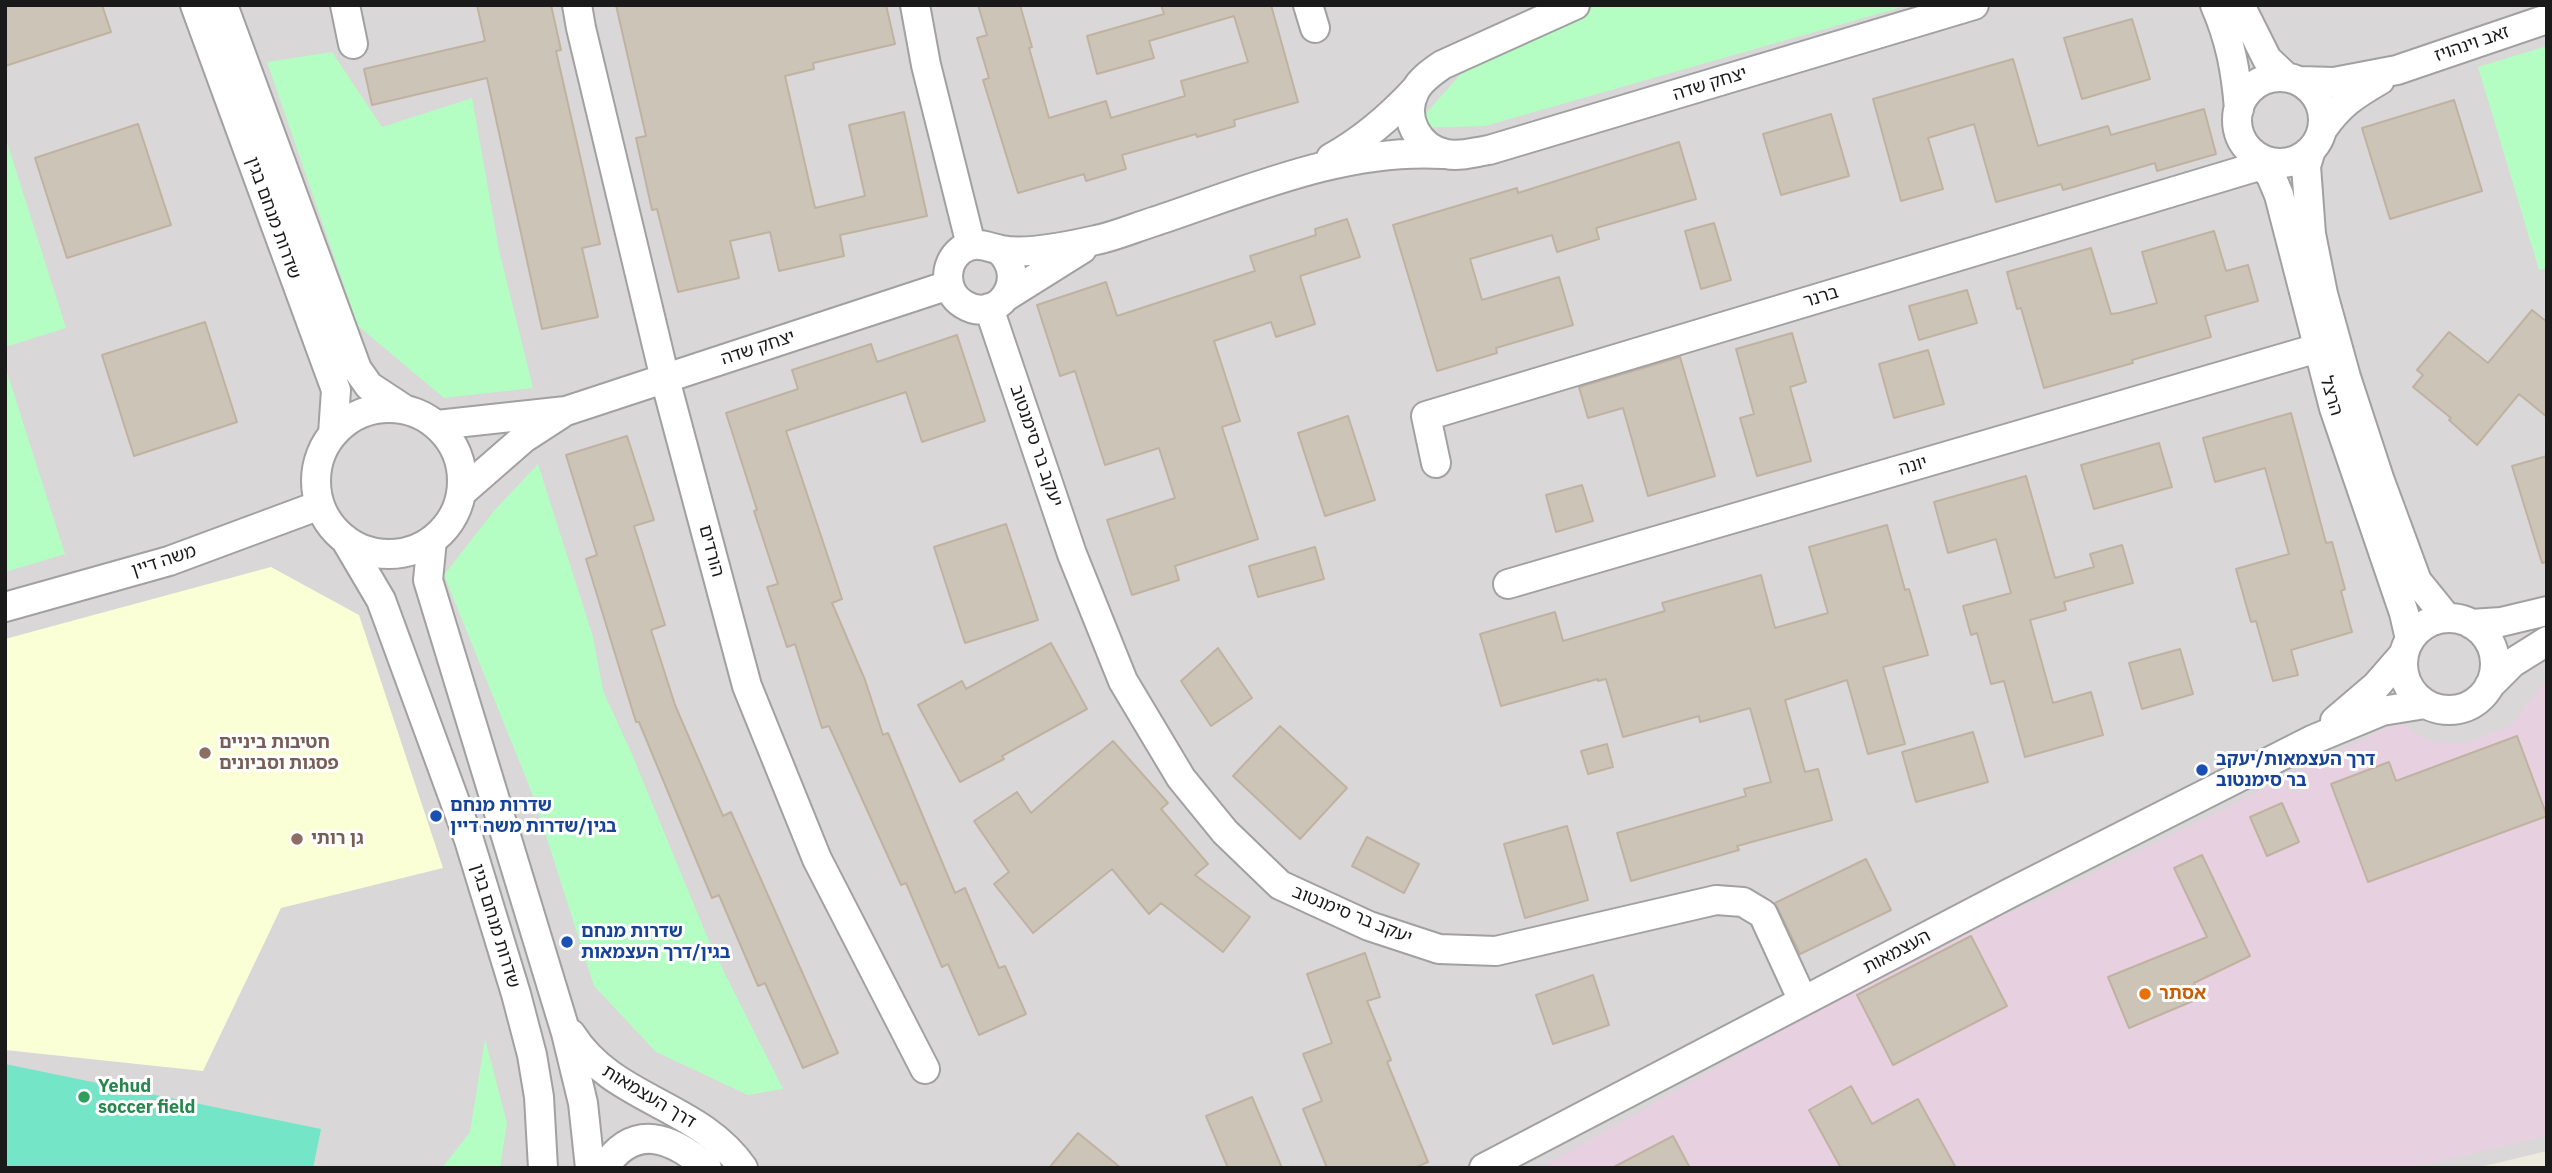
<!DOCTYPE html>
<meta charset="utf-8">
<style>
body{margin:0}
#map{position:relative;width:2552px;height:1173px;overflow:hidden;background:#edeade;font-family:"IBM Plex Sans",sans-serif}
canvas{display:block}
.frame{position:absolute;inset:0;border:7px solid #1a1a1a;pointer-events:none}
</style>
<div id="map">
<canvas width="2552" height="1173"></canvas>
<div class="frame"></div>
</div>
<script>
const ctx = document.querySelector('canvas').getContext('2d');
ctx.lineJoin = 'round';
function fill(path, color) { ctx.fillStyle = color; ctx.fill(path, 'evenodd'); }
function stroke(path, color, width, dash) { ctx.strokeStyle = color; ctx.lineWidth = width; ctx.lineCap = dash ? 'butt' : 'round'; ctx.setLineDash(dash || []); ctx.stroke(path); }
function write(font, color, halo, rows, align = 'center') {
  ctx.font = font + ' "IBM Plex Sans","Noto Sans Hebrew",sans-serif'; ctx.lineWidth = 6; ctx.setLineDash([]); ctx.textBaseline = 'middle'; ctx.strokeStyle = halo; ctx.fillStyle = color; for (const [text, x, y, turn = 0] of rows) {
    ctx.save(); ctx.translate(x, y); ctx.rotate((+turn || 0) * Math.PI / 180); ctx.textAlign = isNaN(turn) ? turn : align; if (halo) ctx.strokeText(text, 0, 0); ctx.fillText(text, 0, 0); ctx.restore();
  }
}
fill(new Path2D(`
 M5,5H2547V1151L2476,1168H5Z`), '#d9d7d7');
fill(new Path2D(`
 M2547,680V1136L2411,1168H1541L1838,998L1980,925L2050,895L2402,720L2414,733L2432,742L2467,743L2510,726Z`), '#e7d0e0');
fill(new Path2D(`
 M271,567L359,615L443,868L281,908L203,1071L5,1050V639Z`), '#faffd6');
fill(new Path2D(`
 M1598,5H1909L1485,126L1413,128L1474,59Z
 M2547,46V268L2539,270L2478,67Z
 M332,52L382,127L472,98L499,250L533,388L444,398L358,326L267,62Z
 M5,136L66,328L5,347Z
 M5,366L65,554L5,572Z
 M538,464L593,637L603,691L631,752L711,946L783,1089L748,1095L656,1052L594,986L534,798L444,575L493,512Z
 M485,1039L507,1123L500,1168H442L470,1132Z`), '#b5fec3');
fill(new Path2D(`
 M5,1064L321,1129L313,1168H5Z`), '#74e5c6');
const building = new Path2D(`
 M5,5H102L111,32L5,66Z
 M477,5H551L561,50L556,51L600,244L582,248L598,317L542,329L487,78L372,105L364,69L485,41Z
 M616,5H886L895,44L813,63L814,69L785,76L815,208L865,196L849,125L904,112L927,216L840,235L844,256L779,271L770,232L730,241L739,278L678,292L657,209L652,210L636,138L646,136Z
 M978,5H1020L1032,47L1029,48L1049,118L1106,101L1111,118L1185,96L1181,81L1248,62L1234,16L1149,41L1154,58L1097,74L1087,36L1164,14L1161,5H1271L1298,102L1234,120L1235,126L1197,137L1196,134L1122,155L1126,169L1086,181L1084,174L1018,193L983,80L989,78L977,38L987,35Z
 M2132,19L2150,79L2082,99L2064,38Z
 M2013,59L2038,146L2108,126L2111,135L2204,109L2216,154L2157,171L2155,163L2063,190L2061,184L1996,202L1974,124L1928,138L1943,189L1901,201L1873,99Z
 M2454,100L2482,191L2390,219L2362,128Z
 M1831,114L1849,176L1781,195L1763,134Z
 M138,124L171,225L67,258L35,158Z
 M1679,142L1696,199L1596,228L1599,239L1557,252L1552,235L1470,259L1482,300L1559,277L1573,325L1496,348L1497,353L1437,371L1393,225L1517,188L1518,193Z
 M1347,219L1360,257L1300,276L1315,324L1276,337L1271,322L1214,341L1240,421L1222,427L1258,539L1175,566L1179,580L1132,595L1107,520L1175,498L1159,448L1105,465L1075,371L1060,376L1037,305L1106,282L1117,316L1255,271L1250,256L1316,235L1315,229Z
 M1714,223L1731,280L1701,289L1685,231Z
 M2214,231L2226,271L2248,265L2258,301L2205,316L2211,337L2132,360L2133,363L2044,388L2021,308L2017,309L2007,272L2091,248L2111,314L2119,313L2157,303L2142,252Z
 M1967,290L1977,323L1919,340L1909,306Z
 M2532,310L2547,322V417L2519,394L2477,445L2449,420L2451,418L2413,387L2423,375L2417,370L2449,332L2488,363Z
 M205,322L237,422L134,456L102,355Z
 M1792,333L1806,382L1790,387L1811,461L1757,476L1740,418L1754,414L1736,349Z
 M957,335L985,421L922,442L906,392L786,431L842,599L832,603L865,680L883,735L888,733L955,893L965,888L999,968L1005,966L1026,1014L979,1035L948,964L942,967L906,883L901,885L829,726L822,728L795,644L787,647L767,587L778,584L754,511L757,510L726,413L798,389L792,370L871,344L877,362Z
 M1928,350L1944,404L1894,418L1879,364Z
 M1680,357L1715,476L1648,496L1623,408L1588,418L1579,387Z
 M2291,413L2326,543L2332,542L2345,589L2341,591L2352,632L2291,650L2298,675L2273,681L2256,621L2251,622L2236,569L2289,554L2265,468L2215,482L2203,438Z
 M1348,416L1375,500L1325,516L1298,433Z
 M627,436L654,520L634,526L665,625L651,630L675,705L723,816L731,812L838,1053L803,1068L765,983L758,986L719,895L712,898L639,722H636L586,559L597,555L566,455Z
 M2159,443L2172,487L2094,509L2081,465Z
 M2547,456V562L2542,563L2512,466Z
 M2026,476L2055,578L2094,567L2090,554L2122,545L2133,583L2064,602L2066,610L2030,620L2053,703L2091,692L2103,735L2025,757L2004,681L1991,684L1977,633L1971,635L1963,606L2011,593L1996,539L1948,553L1934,502Z
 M1582,485L1593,521L1556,532L1546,495Z
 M1006,524L1038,620L965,643L934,547Z
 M1887,525L1905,590L1909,589L1928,655L1883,667L1905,744L1868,754L1847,680L1785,700L1805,772L1818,769L1832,820L1737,846L1739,850L1631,881L1617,833L1746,796L1744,789L1771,782L1750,708L1700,722L1699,716L1623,737L1606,679L1598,681V679L1501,706L1480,634L1555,612L1563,641L1665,611L1662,603L1761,575L1775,628L1828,613L1809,547Z
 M1315,547L1324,579L1258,597L1249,566Z
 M1051,643L1087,709L1002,756L1004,759L960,782L918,705L962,681L966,689Z
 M1218,648L1252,698L1211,726L1181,681Z
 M2180,649L2193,694L2142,709L2129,663Z
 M1280,726L1347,788L1300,839L1233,776Z
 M1973,732L1988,782L1916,802L1902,752Z
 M2517,736L2547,816L2368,882L2331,784L2389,762L2396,781Z
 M1113,741L1168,803L1161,809L1208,864L1195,875L1250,917L1223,952L1161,903L1149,914L1112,869L1033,933L994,884L1009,872L974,821L1017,792L1031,813Z
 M1607,744L1613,767L1588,774L1581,751Z
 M2282,803L2299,842L2267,856L2250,817Z
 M1567,826L1588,900L1525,918L1504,844Z
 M1367,837L1419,864L1404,893L1352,866Z
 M2202,855L2250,956L2194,983L2200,998L2129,1028L2108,977L2207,937L2174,868Z
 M1866,859L1891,910L1800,954L1775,903Z
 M1971,936L2007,1006L1893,1065L1857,995Z
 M1365,953L1380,997L1367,1001L1391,1060L1387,1062L1428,1162L1414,1168H1327L1303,1109L1322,1101L1303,1054L1332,1043L1307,974Z
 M1593,975L1609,1025L1553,1044L1536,995Z
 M1851,1086L1872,1124L1918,1099L1956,1168H1841L1809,1110Z
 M1252,1097L1282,1168H1228L1206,1116Z
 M1078,1133L1121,1168H1049Z
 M1673,1136L1690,1168H1612Z`);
fill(building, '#cdc4b8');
stroke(building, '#c0b2a0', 2);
const minor = new Path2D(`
 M195,5L336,390L333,434
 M223,5L357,369L369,386L404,409
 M345,5L353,44
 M577,5L581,28L665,379L747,686L817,859L925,1069
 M915,5L926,65L971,245
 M1308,5L1315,28
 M1575,5L1442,65C1432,72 1420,80 1415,91C1401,117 1418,148 1446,154C1460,157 1475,152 1489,150L1974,5
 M2215,5C2230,39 2236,71 2239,109
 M2240,5L2267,59L2286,77
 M2237 120a43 43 0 1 1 86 0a43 43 0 1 1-86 0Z
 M2299,81L2334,82L2397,70L2547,19
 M2322,130C2339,105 2354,95 2380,80
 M2311,150L2306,166L2311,234L2323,294L2346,377L2379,478L2417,581L2447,618
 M2254,155L2271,176L2279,195L2334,408L2404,613L2410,639
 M1331,158C1363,140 1390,117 1415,90
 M999,250C1031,279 997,326 963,304C944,292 943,264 961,250C976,240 986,247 1001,250C1027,255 1070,246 1096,240C1116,236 1136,227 1156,221C1249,190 1343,148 1443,154
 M1007,296L1082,249
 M989,308L1072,554L1123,681L1181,778L1225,832L1280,885L1369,926L1439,949L1496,951L1716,900L1743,902L1763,914L1803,1001
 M316 481a73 73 0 1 1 146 0a73 73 0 1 1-146 0Z
 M437,425L566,411L949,285
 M1436,463L1426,416L2262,165
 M461,493L524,438L561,414
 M345,539L381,600L469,840L516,994L532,1055L539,1097L543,1168
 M432,540L428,580L566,1033L583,1103L590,1168
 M1508,584L2318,348
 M5,607L169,561L320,505
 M2403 664a46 46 0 1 1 92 0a46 46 0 1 1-92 0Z
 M2471,624L2501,622L2547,611
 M2489,686L2512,663L2547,641
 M2335,721L2376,686L2403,655
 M571,1034C613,1101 699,1104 743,1168
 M604,1168C634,1122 672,1137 707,1168
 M1484,1168L2010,893L2312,740L2382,711L2425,704`);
stroke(minor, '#a1a1a1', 32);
stroke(minor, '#fff', 28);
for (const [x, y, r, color] of [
 [205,753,7,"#8d6e63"],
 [2202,770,7,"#1a4fb4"],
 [436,816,7,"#1a4fb4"],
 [297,839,7,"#8d6e63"],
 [567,942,7,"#1a4fb4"],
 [2145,994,7,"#e8710a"],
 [84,1097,7,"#2e9e5b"]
]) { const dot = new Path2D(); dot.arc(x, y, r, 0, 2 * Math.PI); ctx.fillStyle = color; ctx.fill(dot); stroke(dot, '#fff', 2.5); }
write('18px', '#1a1a1a', '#fff', [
 ["זאב וינהויז",2472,44,-19],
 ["יצחק שדה",1710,84,-17],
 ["שדרות מנחם בגין",273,218,70],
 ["ברנר",1821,297,-17],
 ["יצחק שדה",758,348,-18],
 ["הרצל",2331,396,73],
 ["יעקב בר סימנטוב",1036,446,71],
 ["יונה",1913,466,-16],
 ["הורדים",711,551,75],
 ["משה דיין",164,561,-18],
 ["יעקב בר סימנטוב",1352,915,22],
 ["שדרות מנחם בגין",495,926,73],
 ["העצמאות",1897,952,-28],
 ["דרך העצמאות",649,1097,31]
]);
write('bold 18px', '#785e54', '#fff', [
 ["חטיבות ביניים",219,743],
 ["פסגות וסביונים",219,764],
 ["גן רותי",311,839]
], 'left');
write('bold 18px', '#164399', '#fff', [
 ["דרך העצמאות/יעקב",2216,760],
 ["בר סימנטוב",2216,781],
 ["שדרות מנחם",450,806],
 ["בגין/שדרות משה דיין",450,827],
 ["שדרות מנחם",581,932],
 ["בגין/דרך העצמאות",581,953]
], 'left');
write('bold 18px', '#c56008', '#fff', [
 ["אסתר",2159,994]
], 'left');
write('bold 18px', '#27864d', '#fff', [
 ["Yehud",98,1087],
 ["soccer field",98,1108]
], 'left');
</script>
